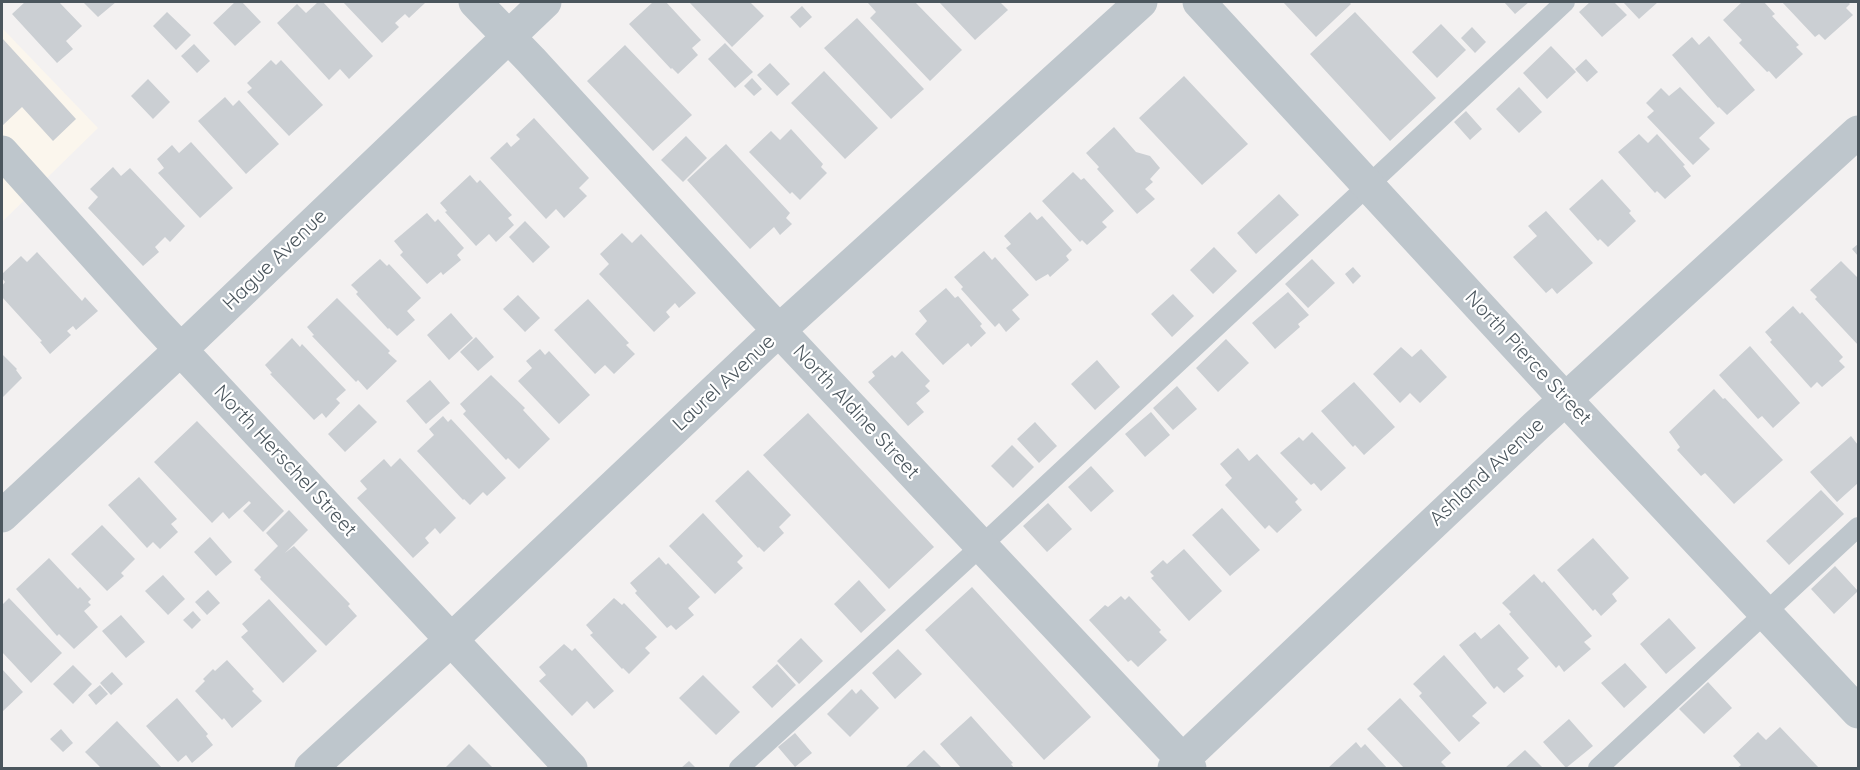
<!DOCTYPE html>
<style>
body{margin:0}
#map{position:relative;width:1860px;height:770px;overflow:hidden;background:#f3f1f1;font-family:Quicksand,sans-serif}
canvas{display:block}
.frame{position:absolute;inset:0;border:3px solid #4b565d;pointer-events:none}
</style>
<div id="map">
<canvas width="1860" height="770"></canvas>
<div class="frame"></div>
</div>
<script>
const ctx = document.querySelector('canvas').getContext('2d');
ctx.lineJoin = 'round';
function fill(path, color) { ctx.fillStyle = color; ctx.fill(path, 'evenodd'); }
function stroke(path, color, width, dash) { ctx.strokeStyle = color; ctx.lineWidth = width; ctx.lineCap = dash ? 'butt' : 'round'; ctx.setLineDash(dash || []); ctx.stroke(path); }
function write(font, color, halo, rows, align = 'center') {
  ctx.font = font + ' Quicksand,sans-serif'; ctx.lineWidth = 4.5; ctx.setLineDash([]); ctx.textBaseline = 'middle'; ctx.strokeStyle = halo; ctx.fillStyle = color; for (const [text, x, y, turn = 0] of rows) {
    ctx.save(); ctx.translate(x, y); ctx.rotate((+turn || 0) * Math.PI / 180); ctx.textAlign = isNaN(turn) ? turn : align; if (halo) ctx.strokeText(text, 0, 0); ctx.fillText(text, 0, 0); ctx.restore();
  }
}
fill(new Path2D(`
 M2,28L98,128L2,222Z`), '#fbf6ed');
fill(new Path2D(`
 M25,2H59L82,26L66,41L73,49L57,63L12,14Z
 M83,2H116L98,17Z
 M235,2H242L261,22L235,46L213,23Z
 M318,2H323L373,56L349,79L340,69L329,80L277,23L297,4L306,13Z
 M343,2H424L425,3L409,18L405,14L395,23L399,27L382,43Z
 M653,2H666L701,40L692,48L698,55L678,74L672,68L671,69L629,24Z
 M689,2H750L764,16L732,47Z
 M869,2H915L962,50L930,81L870,18L876,12L868,3Z
 M939,2H1000L1008,10L975,40Z
 M1283,2H1349L1351,4L1316,37Z
 M1504,2H1529L1515,14Z
 M1590,2H1614L1627,15L1602,37L1579,12Z
 M1623,2H1658L1639,19Z
 M1742,2H1764L1775,14L1772,16L1799,45L1796,47L1803,54L1776,79L1769,71L1767,72L1739,43L1742,40L1723,20Z
 M1782,2H1848L1850,4L1846,8L1853,15L1825,40L1819,34L1815,37Z
 M802,6L812,17L800,28L790,17Z
 M167,12L191,35L176,50L153,26Z
 M1355,12L1436,98L1390,141L1310,54Z
 M857,18L924,89L891,119L824,48Z
 M1441,24L1466,50L1437,78L1412,52Z
 M1472,27L1486,42L1475,53L1461,38Z
 M1709,36L1755,90L1727,115L1719,107L1718,108L1672,55L1692,37L1699,45Z
 M2,38L76,119L53,141L22,107L2,126Z
 M725,43L753,72L735,88L708,59Z
 M194,44L210,61L197,73L181,56Z
 M625,45L692,115L653,151L587,81Z
 M1551,46L1576,72L1547,99L1523,73Z
 M1586,59L1598,72L1587,82L1575,69Z
 M271,60L276,65L281,60L323,105L289,136L247,92L252,88L247,83Z
 M770,63L790,84L777,96L757,75Z
 M824,71L878,128L845,159L791,103Z
 M1184,76L1248,144L1202,185L1139,118Z
 M752,78L762,89L754,96L744,86Z
 M148,79L170,102L153,119L131,96Z
 M1519,87L1542,112L1519,133L1496,109Z
 M1680,87L1715,123L1699,138L1710,149L1693,165L1647,117L1654,111L1646,103L1661,88L1669,96Z
 M225,97L233,106L239,100L279,144L246,174L198,121Z
 M1466,111L1482,129L1470,140L1454,122Z
 M534,118L589,178L579,188L587,196L564,218L556,209L546,219L490,158L507,142L511,147L520,139L516,135Z
 M1114,127L1136,152L1150,156L1160,168L1150,179L1153,182L1145,189L1155,199L1137,214L1097,169L1099,167L1086,153Z
 M791,129L823,164L821,167L827,173L800,200L792,192L790,194L749,152L771,131L780,140Z
 M1639,134L1648,143L1657,134L1685,165L1683,166L1691,176L1665,199L1657,191L1655,193L1618,152Z
 M686,136L707,158L683,182L661,160Z
 M191,142L233,188L200,218L158,173L164,168L157,159L172,145L179,153Z
 M726,144L790,213L786,218L792,224L780,235L774,227L750,249L687,180Z
 M113,167L121,176L130,168L185,226L170,242L165,237L155,247L159,252L143,266L88,208L98,197L90,189Z
 M1073,172L1081,180L1084,178L1114,211L1102,222L1107,227L1087,245L1082,240L1080,242L1042,201Z
 M470,175L477,183L480,180L512,215L508,218L514,225L496,242L489,234L476,246L445,212L447,211L440,203Z
 M1602,179L1631,211L1629,213L1636,221L1608,247L1600,239L1598,241L1569,209Z
 M1279,194L1299,215L1256,254L1237,233Z
 M1546,211L1593,263L1557,294L1552,288L1546,293L1513,257L1537,236L1528,226Z
 M1030,212L1037,220L1042,216L1072,250L1066,256L1069,260L1050,277L1048,274L1036,281L1006,248L1011,244L1004,236Z
 M427,213L435,222L438,219L464,248L457,255L461,260L443,275L441,272L427,284L400,255L403,252L394,241Z
 M525,221L550,247L533,263L509,237Z
 M622,233L632,243L641,234L696,293L679,308L675,303L666,312L670,317L654,332L599,274L609,264L600,254Z
 M1858,244V256L1852,249Z
 M1214,247L1237,271L1213,294L1190,270Z
 M984,251L992,260L995,257L1029,295L1012,310L1020,319L1006,332L999,323L995,327L961,289L963,287L954,277Z
 M37,252L82,301L85,297L98,311L76,330L73,326L67,331L71,335L50,354L40,342L42,341L2,297V286L5,282L2,278V274L21,256L27,262Z
 M380,259L387,266L389,264L421,298L407,311L415,320L397,336L389,328L388,329L356,294L358,292L351,285Z
 M1312,259L1335,283L1308,308L1285,284Z
 M1841,261L1858,278V345L1815,299L1817,297L1810,290Z
 M1353,267L1361,276L1353,284L1345,274Z
 M946,288L955,298L958,296L982,324L980,326L986,333L971,347L968,343L943,365L915,334L927,321L919,311Z
 M1288,292L1309,315L1298,324L1300,327L1275,349L1252,323Z
 M1173,294L1194,316L1172,337L1151,314Z
 M518,295L540,318L525,332L503,309Z
 M337,298L390,351L388,353L397,361L367,390L358,380L356,382L312,336L314,335L307,327Z
 M588,299L629,343L626,345L635,354L614,374L605,365L595,374L554,330Z
 M1793,306L1800,314L1802,312L1843,357L1839,361L1845,367L1822,387L1817,382L1811,388L1770,342L1772,340L1765,332Z
 M451,313L473,338L449,360L427,335Z
 M476,337L494,357L478,371L460,352Z
 M292,338L300,347L302,344L346,390L336,399L340,403L326,418L322,413L314,420L270,374L272,373L265,365Z
 M1226,339L1249,363L1218,392L1196,368Z
 M1750,346L1800,403L1773,428L1762,416L1758,419L1719,375Z
 M1401,347L1412,357L1421,349L1447,377L1420,403L1410,393L1400,403L1373,374Z
 M540,349L545,355L549,351L590,395L559,424L518,381L532,368L526,361Z
 M902,351L930,381L925,386L930,391L916,403L924,412L908,426L868,382L875,376L872,372L892,355L895,358Z
 M2,354L17,369L16,370L22,378L2,398Z
 M1097,360L1120,387L1095,410L1071,384Z
 M491,375L525,408L523,410L550,439L519,469L508,458L506,460L463,414L466,411L460,404Z
 M430,380L450,403L426,424L406,401Z
 M1354,382L1395,427L1364,455L1355,445L1353,447L1321,411Z
 M1177,386L1197,409L1173,430L1153,408Z
 M1714,389L1723,399L1725,398L1783,460L1734,504L1705,473L1701,476L1677,450L1680,447L1669,432Z
 M359,404L377,422L345,452L328,434Z
 M1151,412L1170,435L1145,457L1125,434Z
 M808,413L934,547L889,589L763,455Z
 M443,416L448,422L451,419L506,478L487,496L483,492L470,505L464,499L463,500L417,451L434,435L429,429Z
 M197,421L284,511L263,532L243,511L251,503L249,501L229,519L223,512L212,523L154,462Z
 M1035,422L1057,446L1039,463L1017,439Z
 M1312,432L1346,468L1321,491L1314,483L1311,485L1280,453L1299,437L1303,441Z
 M1851,436L1858,445V483L1837,502L1810,472Z
 M1012,445L1034,467L1013,488L991,466Z
 M1238,448L1249,461L1257,454L1298,499L1295,502L1302,510L1277,533L1269,525L1265,529L1225,485L1232,478L1220,464Z
 M400,458L456,518L440,534L435,528L425,538L429,543L413,558L357,498L367,489L360,481L384,459L391,467Z
 M1091,466L1114,491L1091,512L1068,487Z
 M748,470L791,515L779,527L784,533L764,552L759,547L758,548L715,501Z
 M139,477L177,519L171,524L178,532L160,549L153,542L147,548L108,505Z
 M1821,490L1844,514L1789,565L1766,541Z
 M1048,503L1072,529L1047,552L1023,526Z
 M1222,508L1260,550L1230,576L1192,535Z
 M289,510L308,530L285,553L294,546L350,604L348,606L357,616L326,646L260,579L261,577L254,570L278,546L266,533Z
 M703,513L743,556L737,562L743,568L715,594L669,546Z
 M102,525L135,559L121,573L124,576L107,591L71,554Z
 M210,537L232,562L216,576L194,552Z
 M1593,538L1629,578L1612,594L1617,601L1601,616L1595,609L1593,611L1557,570Z
 M1184,549L1222,591L1189,621L1151,578L1154,576L1150,572L1163,560L1167,564Z
 M659,557L666,565L668,563L700,597L688,608L694,615L676,630L671,625L667,628L635,593L637,591L630,583Z
 M49,558L78,589L80,587L91,599L88,602L91,605L84,611L98,627L74,649L59,634L57,636L16,589Z
 M1835,566L1858,591L1834,614L1811,589Z
 M1534,574L1542,583L1544,581L1592,636L1584,642L1591,649L1564,672L1559,665L1556,668L1509,614L1511,612L1502,603Z
 M163,575L185,599L168,615L145,591Z
 M859,580L886,610L861,633L834,604Z
 M972,587L1091,717L1044,760L925,630Z
 M208,590L220,603L207,615L195,602Z
 M1121,596L1125,600L1129,596L1161,630L1159,632L1167,640L1138,667L1131,660L1128,662L1089,620L1105,605L1108,607Z
 M9,598L62,653L31,683L2,652V605Z
 M614,598L622,605L624,603L657,637L645,648L650,653L629,674L623,668L622,669L590,635L593,633L586,625Z
 M269,599L317,651L283,683L241,637L248,631L242,624Z
 M193,611L201,620L192,629L183,620Z
 M121,615L145,642L126,658L102,631Z
 M1669,618L1696,648L1666,674L1640,644Z
 M1499,624L1529,658L1517,669L1524,676L1504,693L1497,686L1494,689L1459,645L1475,632L1481,639Z
 M801,638L823,661L799,684L777,661Z
 M564,644L572,651L575,648L614,691L594,709L587,701L572,716L539,681L546,675L539,667Z
 M898,649L922,674L895,699L872,673Z
 M1444,655L1487,703L1472,716L1480,723L1459,742L1419,696L1422,693L1413,684Z
 M227,660L254,689L252,691L262,701L232,728L224,718L222,720L195,691L205,681L203,679L213,669L215,671Z
 M1625,663L1647,687L1624,708L1601,683Z
 M777,664L796,685L772,708L752,687Z
 M73,665L92,684L73,704L53,684Z
 M2,669L23,692L2,712Z
 M112,672L123,684L111,695L100,683Z
 M703,675L740,712L716,735L679,698Z
 M1708,682L1732,708L1704,734L1679,709Z
 M100,685L108,694L96,705L88,695Z
 M852,689L856,694L861,689L879,708L850,737L827,714Z
 M177,698L208,734L206,736L213,745L192,763L186,755L178,762L146,726Z
 M1400,698L1451,753L1441,762L1447,768H1404L1367,729Z
 M971,716L1013,763L1011,764L1014,768H961L940,744Z
 M1569,719L1593,746L1566,768L1543,742Z
 M117,721L162,768H101L85,752Z
 M1780,727L1819,768H1737L1741,765L1733,756L1758,732L1766,740Z
 M61,729L73,743L63,752L50,739Z
 M795,733L812,753L795,767L778,747Z
 M1356,742L1361,748L1365,744L1387,768H1328Z
 M469,744L493,768H445Z
 M924,750L942,768H905Z
 M1525,750L1543,768H1505Z
 M689,761L696,768H681Z`), '#cbcfd3');
stroke(new Path2D(`
 M739,768L967,559L1565,2
 M1598,768L1858,527`), '#bec6cc', 20);
stroke(new Path2D(`
 M475,2L531,60L756,306L1190,768
 M1199,2L1565,399L1858,712
 M2,152L153,320L571,768
 M2,516L194,337L545,2
 M311,768L452,639L763,345L1141,2
 M1174,768L1536,426L1858,132`), '#bec6cc', 33);
write('20px', '#4b565d', '#fff', [
 ["Hague Avenue",275,260,-44],
 ["North Pierce Street",1528,358,47],
 ["Laurel Avenue",724,383,-43],
 ["North Aldine Street",856,412,47],
 ["North Herschel Street",285,461,47],
 ["Ashland Avenue",1487,472,-43]
]);
</script>
